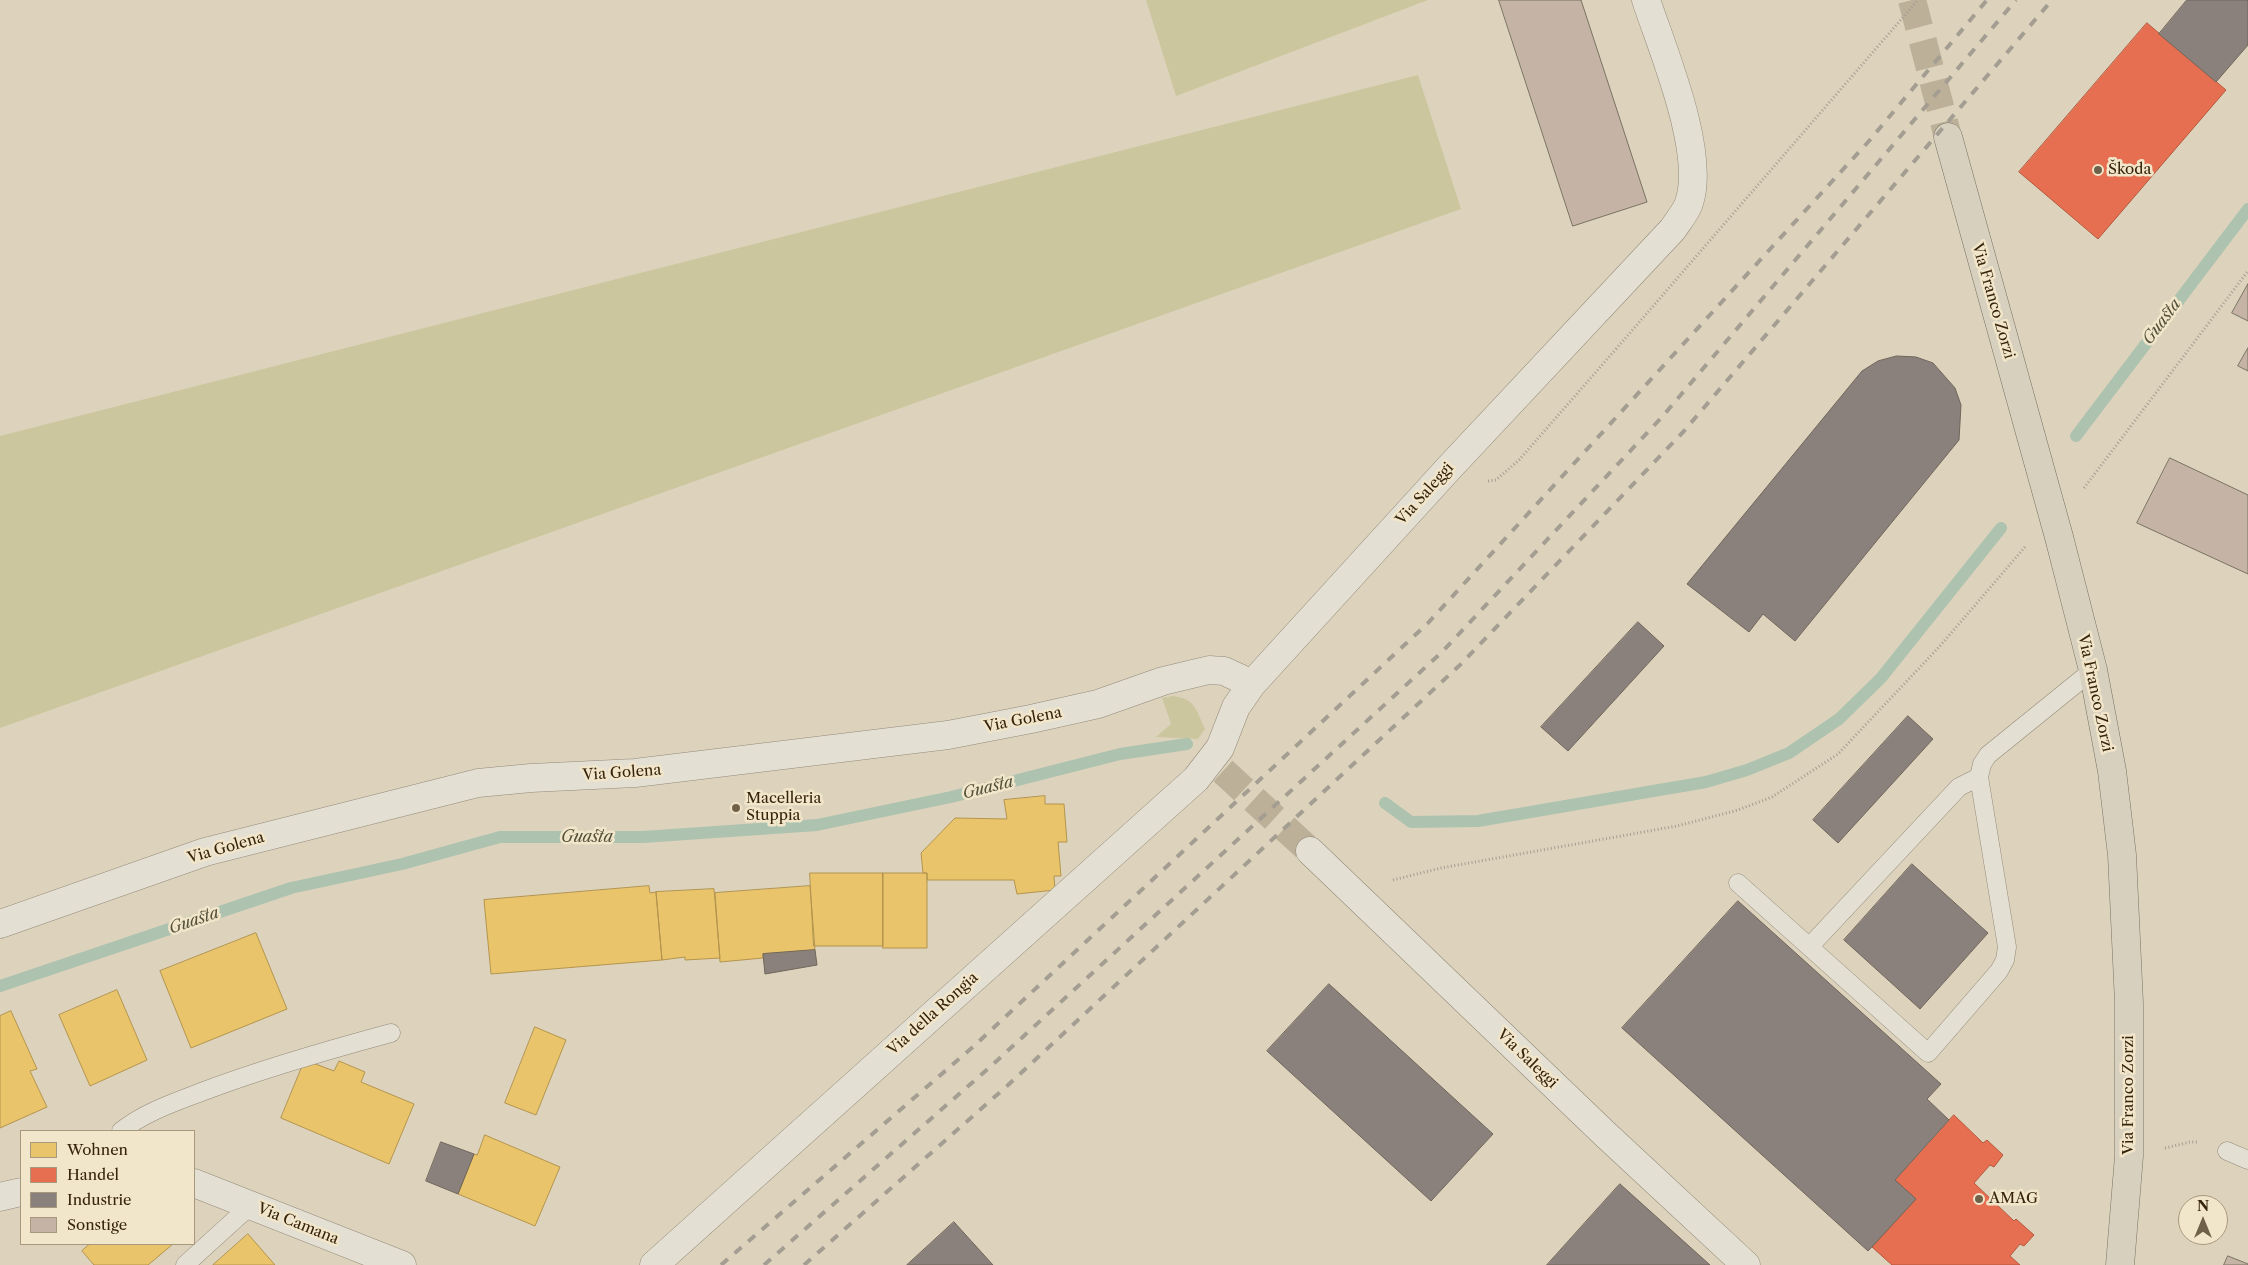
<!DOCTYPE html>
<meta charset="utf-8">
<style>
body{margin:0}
#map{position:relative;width:2248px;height:1265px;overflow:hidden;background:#ddd3bc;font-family:"Libre Caslon Text",serif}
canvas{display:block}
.legend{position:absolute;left:20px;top:1130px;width:175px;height:115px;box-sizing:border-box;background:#f2e6ca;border:1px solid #a7987e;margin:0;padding:6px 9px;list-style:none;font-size:15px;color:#36230c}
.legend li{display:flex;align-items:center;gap:10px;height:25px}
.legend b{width:25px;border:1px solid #a7987e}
.north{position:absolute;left:2178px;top:1195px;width:50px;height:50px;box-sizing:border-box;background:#f2e6ca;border:1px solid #a7987e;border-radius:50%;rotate:0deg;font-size:14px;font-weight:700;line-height:20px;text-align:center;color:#36230c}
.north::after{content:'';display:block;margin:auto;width:18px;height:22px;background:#70614a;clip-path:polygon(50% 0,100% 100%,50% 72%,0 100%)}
</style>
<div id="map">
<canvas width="2248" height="1265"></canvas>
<ul class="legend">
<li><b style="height:14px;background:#e9c46a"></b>Wohnen</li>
<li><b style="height:14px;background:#e76f51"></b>Handel</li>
<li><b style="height:14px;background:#8a817c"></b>Industrie</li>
<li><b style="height:14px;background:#c5b4a5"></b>Sonstige</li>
</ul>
<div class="north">N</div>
</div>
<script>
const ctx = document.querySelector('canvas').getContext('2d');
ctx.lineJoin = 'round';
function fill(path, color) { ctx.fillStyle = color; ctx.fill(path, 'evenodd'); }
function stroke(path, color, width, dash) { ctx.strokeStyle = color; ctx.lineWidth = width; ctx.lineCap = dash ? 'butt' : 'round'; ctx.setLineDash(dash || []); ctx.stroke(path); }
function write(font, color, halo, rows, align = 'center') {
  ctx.font = font + ' "Libre Caslon Text",serif'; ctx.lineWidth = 5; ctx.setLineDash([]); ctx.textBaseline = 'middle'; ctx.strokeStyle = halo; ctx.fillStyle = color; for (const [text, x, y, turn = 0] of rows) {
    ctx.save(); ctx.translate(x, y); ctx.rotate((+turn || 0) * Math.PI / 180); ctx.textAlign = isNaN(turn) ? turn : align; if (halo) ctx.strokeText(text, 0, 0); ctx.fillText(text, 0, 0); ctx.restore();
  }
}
fill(new Path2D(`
 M1146,0H1428L1176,96Z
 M1418,75L1461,209L0,728V436Z
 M1173,696C1196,699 1196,710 1205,729L1198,739L1156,737L1171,724L1162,698Z`), '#ccc69e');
const homes = new Path2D(`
 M1045,796V804H1064L1067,842H1058L1061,876H1054L1055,890L1017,894L1014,880H927V873H923L921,853L955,818L1007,819L1004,800Z
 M810,873H883V946H814Z
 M883,873H927V948H883Z
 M649,886L650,893L656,892L662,960L491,974L484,900Z
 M810,886L815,950L763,954V958L720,962L715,893Z
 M714,889L720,958L685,960V957L662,960L656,892Z
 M256,933L287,1009L191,1048L160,971Z
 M117,990L147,1060L90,1086L59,1015Z
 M11,1011L37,1069L30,1071L47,1107L0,1128V1016Z
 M535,1027L566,1040L536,1115L505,1103Z
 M305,1060L334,1071L339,1061L365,1072L361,1082L414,1104L389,1164L281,1118Z
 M485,1135L560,1167L535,1226L458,1194L474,1154L477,1155Z
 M248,1234L275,1265H213Z
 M90,1244H173L148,1265H94L82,1251Z`);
fill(homes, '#e9c46a');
stroke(homes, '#b3944e', 1);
const shops = new Path2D(`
 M2147,23L2226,90L2098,239L2019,172Z
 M1954,1115L1983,1143L1987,1140L2003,1155L1994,1167L1990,1165L1974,1183L2014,1221L2016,1219L2034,1235L2024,1246L2020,1244L2010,1256L2020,1265H1892L1872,1247L1916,1199L1895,1180Z`);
fill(shops, '#e76f51');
stroke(shops, '#b2583c', 1);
const industry = new Path2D(`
 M2187,0H2248V45L2216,82L2159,34Z
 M1897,356L1916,357L1933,363L1955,388L1961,405L1959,440L1795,641L1763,614L1749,632L1687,584L1862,371L1878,361Z
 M1638,622L1664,646L1568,751L1541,727Z
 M1908,716L1933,739L1838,843L1813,820Z
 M1912,864L1988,933L1920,1009L1844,940Z
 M1738,901L1941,1084L1927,1099L1949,1120L1895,1180L1916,1199L1868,1251L1622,1028Z
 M815,950L817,965L765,974L763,954Z
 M1329,984L1493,1134L1431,1201L1267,1051Z
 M441,1142L474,1154L458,1194L426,1181Z
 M1620,1184L1710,1265H1547Z
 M954,1222L993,1265H907Z`);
fill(industry, '#8a817c');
stroke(industry, '#71655a', 1);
stroke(new Path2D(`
 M2076,436L2248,209
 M1385,803L1411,822L1478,821L1706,782L1747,770L1789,753L1839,719L1881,678L2001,528
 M0,986L291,888L402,864L500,837H643L817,825L951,797L1120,754L1187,744`), '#adc2af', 12);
const building = new Path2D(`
 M1499,0H1581L1647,202L1573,226Z
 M2248,284V321L2232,313Z
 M2248,348V371L2238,366Z
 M2170,458L2248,495V574L2137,523Z
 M2228,1256L2248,1264V1265H2224Z`);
fill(building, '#c5b4a5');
stroke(building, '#797263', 1);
stroke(new Path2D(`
 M1223,771L1310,851`), '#bcb099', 28, [28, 14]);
stroke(new Path2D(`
 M1912,0L1948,137`), '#bcb099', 28, [28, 14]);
const service = new Path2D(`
 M1738,883L1928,1053L1999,971L2005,960L2007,947L1979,777L1982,764L1988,755L2093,670
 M1810,946L1959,787L1979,777
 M121,1131C145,1112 175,1102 204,1091C265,1068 328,1050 391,1033
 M2227,1151L2248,1160
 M185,1265L251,1205`);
const minor = new Path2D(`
 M1310,851L1605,1134L1746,1265
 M0,924L205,852L478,783L531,778L635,773L948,735L1031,719L1098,704L1163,681L1209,670L1224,671L1252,684
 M194,1183L402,1265
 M0,1197L21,1192
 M654,1265L1196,779L1220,748L1236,707L1252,684L1449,468L1673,229C1678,221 1686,212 1689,203C1706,152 1663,51 1646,0`);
const primary = new Path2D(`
 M1948,137L2059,537L2093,670L2112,771L2122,855L2129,1003V1156L2120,1265`);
stroke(service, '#928979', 19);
stroke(minor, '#928979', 29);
stroke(primary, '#797263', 29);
stroke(new Path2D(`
 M1488,481L1496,480L1519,460L1616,349
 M2084,488L2248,271
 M1393,880L1441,868L1677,826L1738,810L1772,797L1838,754L1940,646L2025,547
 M2165,1148L2190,1142H2198`), '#a49d92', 3, [1, 2.5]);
stroke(service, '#e4dfd3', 18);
stroke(minor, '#e4dfd3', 28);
stroke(primary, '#d8d0bf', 28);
stroke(new Path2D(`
 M721,1265L974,1046L1428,623L1869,141L1987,0
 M764,1265L990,1067L1442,652L1662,417L2016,0
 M804,1265L1007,1086L1461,664L1684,431L2052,0`), '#a49d92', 4, [9, 9]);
stroke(new Path2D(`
 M1616,349L1918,0`), '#a49d92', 3, [1, 2.5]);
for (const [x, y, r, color] of [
 [2098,170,5,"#70614a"],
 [736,808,5,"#70614a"],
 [1979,1199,5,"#70614a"]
]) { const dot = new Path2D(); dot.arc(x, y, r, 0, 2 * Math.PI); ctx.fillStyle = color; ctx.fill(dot); stroke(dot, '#f2e6ca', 2); }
write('15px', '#36230c', '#f2e6ca', [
 ["Škoda",2108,170],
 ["Macelleria",746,799],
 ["Stuppia",746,816],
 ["AMAG",1989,1199]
], 'left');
write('15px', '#36230c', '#f2e6ca', [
 ["Via Franco Zorzi",1993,301,74],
 ["Via Saleggi",1425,494,-48],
 ["Via Franco Zorzi",2095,693,78],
 ["Via Golena",1023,720,-11],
 ["Via Golena",622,773,-4],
 ["Via Golena",226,848,-16],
 ["Via della Rongia",933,1014,-42],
 ["Via Saleggi",1527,1059,44],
 ["Via Franco Zorzi",2129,1095,-90],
 ["Via Camana",298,1224,22]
]);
write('italic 16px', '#53503b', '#f2e6ca', [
 ["Guasta",2162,322,-53],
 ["Guasta",988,788,-14],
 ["Guasta",587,837],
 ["Guasta",194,921,-19]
]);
</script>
